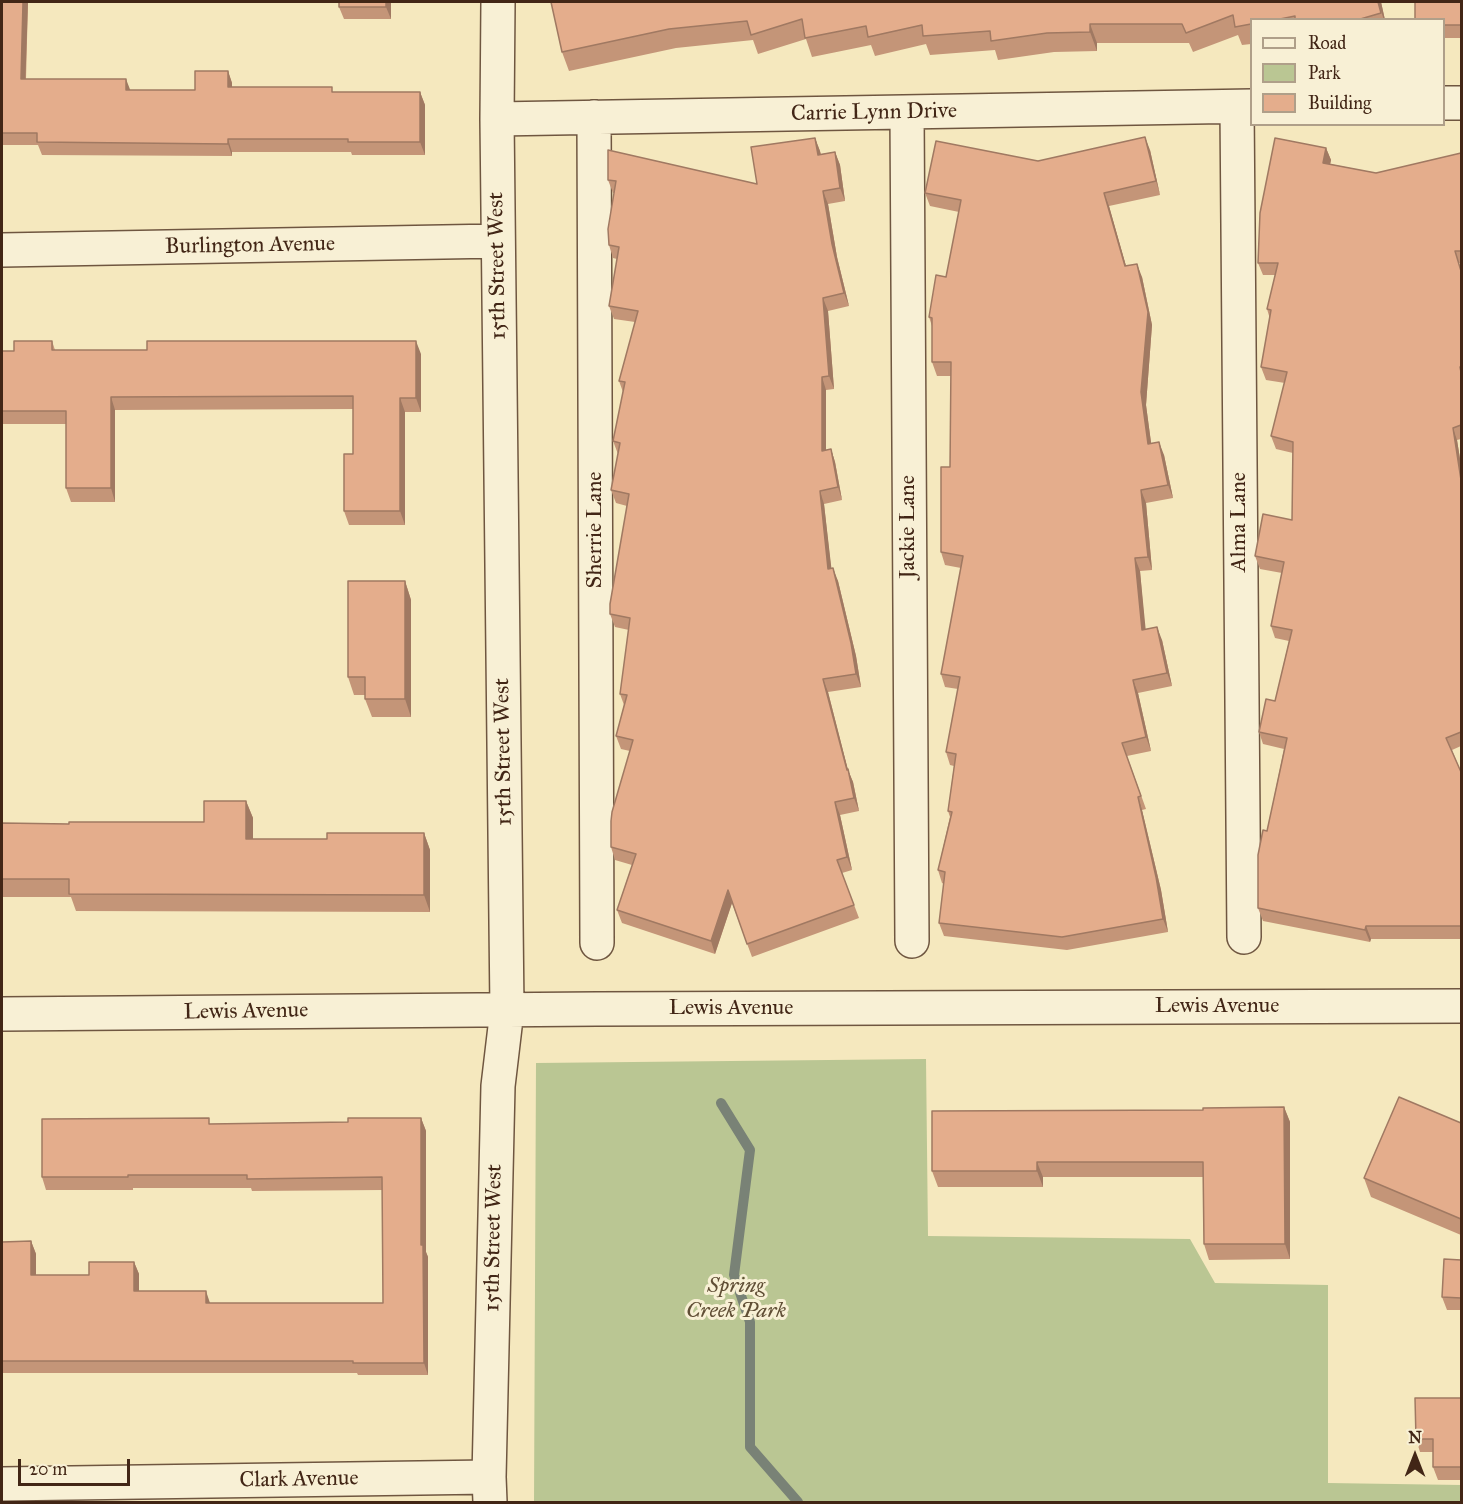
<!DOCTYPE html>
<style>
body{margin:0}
#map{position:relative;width:1463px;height:1504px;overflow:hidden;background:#f5e8be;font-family:"IM FELL Great Primer",serif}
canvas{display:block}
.frame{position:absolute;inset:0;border:3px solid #422616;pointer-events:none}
.legend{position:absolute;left:1250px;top:18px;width:195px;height:108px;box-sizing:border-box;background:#f8f0d5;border:2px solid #af9f89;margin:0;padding:8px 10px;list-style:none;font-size:18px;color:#422616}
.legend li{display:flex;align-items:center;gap:12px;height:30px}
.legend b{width:30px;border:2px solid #af9f89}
.north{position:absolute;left:1385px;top:1426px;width:60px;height:60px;-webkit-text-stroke:4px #f8f0d5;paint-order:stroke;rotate:0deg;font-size:16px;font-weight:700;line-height:24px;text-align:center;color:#422616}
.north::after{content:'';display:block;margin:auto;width:21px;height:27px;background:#422616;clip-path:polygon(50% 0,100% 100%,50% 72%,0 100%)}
.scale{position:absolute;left:18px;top:1459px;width:112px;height:27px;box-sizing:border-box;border:3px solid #422616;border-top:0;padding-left:8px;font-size:18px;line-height:21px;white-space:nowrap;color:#422616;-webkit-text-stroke:4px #f8f0d5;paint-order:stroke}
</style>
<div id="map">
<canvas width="1463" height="1504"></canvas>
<div class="frame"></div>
<ul class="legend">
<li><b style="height:8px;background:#f8f0d5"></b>Road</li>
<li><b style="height:16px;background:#bac693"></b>Park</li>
<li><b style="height:16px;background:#e4ad8c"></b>Building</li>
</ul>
<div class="north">N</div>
<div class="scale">20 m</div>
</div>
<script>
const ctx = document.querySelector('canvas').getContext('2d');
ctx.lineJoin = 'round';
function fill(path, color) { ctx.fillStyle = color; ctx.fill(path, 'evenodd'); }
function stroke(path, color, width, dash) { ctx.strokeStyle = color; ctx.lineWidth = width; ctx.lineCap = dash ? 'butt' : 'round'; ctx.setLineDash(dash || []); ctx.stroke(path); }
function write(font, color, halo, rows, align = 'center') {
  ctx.font = font + ' "IM FELL Great Primer",serif'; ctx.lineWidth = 6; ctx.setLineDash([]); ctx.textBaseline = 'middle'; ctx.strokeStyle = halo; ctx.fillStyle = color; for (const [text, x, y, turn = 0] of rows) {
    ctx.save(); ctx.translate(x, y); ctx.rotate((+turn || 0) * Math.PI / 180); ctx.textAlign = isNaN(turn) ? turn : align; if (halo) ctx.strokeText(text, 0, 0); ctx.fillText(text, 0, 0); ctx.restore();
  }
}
fill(new Path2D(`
 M926,1059L928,1236L1190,1239L1215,1283L1328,1285V1483L1461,1485V1502H534L536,1063Z`), '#bac693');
stroke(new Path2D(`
 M721,1103L750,1150L734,1275L750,1322V1447L798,1502`), '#798276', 10);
const minor = new Path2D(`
 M1444,103H1462
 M1237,107L1244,937
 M907,112L912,941
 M594,117L597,943
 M497,119L1252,106
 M2,250L498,241
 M2,1014L597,1009L1462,1006
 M2,1484L489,1477
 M490,1502L489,1477L498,1086L507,1010L497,119L498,2`);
stroke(minor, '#6f5640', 36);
stroke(minor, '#f8f0d5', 33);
fill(new Path2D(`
 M2,2H28L26,79L130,90H195L228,71L232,83V87L334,92H420L425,105V155H352L351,152H232V156L42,155L38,145H2Z
 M391,2V19H344L339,7Z
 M551,2H1381L1385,20H1251V44L1242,45L1238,35L1193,52L1189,43H1097V51L1054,52L998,60L995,50L930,55L926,44L875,56L871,45L812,57L806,39L758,54L753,40L676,48L569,71L562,52Z
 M1461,2V38H1443V20Z
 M815,138L821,154L835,152L840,165L845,201L828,204L837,257L849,306L828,311L834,389L826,390V450L831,449L835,462L842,500L824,504L831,568L838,581L856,656L861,687L828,692L848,770L853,782L859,811L840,815L852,870L842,873L859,918L752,957L732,903L715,954L622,923L617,910L632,865L615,860L611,847L630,751L621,749L616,736L624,705L620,694L629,630L615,627L610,614L627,506L616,503L611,490L618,454L613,441L623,392L619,381L635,322L614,319L609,306L617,259L613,258L609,245L615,193H613L608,180L757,184Z
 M1326,148L1331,160L1330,164L1376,173L1461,153V263H1459L1461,270V439L1457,440L1461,465V746L1452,750L1461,772V939H1371L1370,942L1263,921L1258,908L1267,831L1284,749L1263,744L1259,732L1275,701L1289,641L1275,638L1271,626L1282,573L1260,569L1255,556L1292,520L1293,453L1276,449L1271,436L1285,383L1266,380L1261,367L1270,319L1267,309L1275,275H1263L1258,263Z
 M1150,150L1160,195L1109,206L1126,266L1142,277L1152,325L1146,405L1151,443L1164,455L1173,498L1146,503L1152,570L1140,571L1145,630L1162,640L1172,686L1138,693L1151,751L1127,756L1146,809L1142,810L1161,890L1168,932L1067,950L944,936L939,923L944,884L942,883L938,870L950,817L948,811L954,766L950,765L946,752L958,689L945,687L941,674L961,568L945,565L941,552L950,467L951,376H937L932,362V326L929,317L946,277L959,212L930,206L925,193L1038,161Z
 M52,341L55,350L421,354V412H405V525H349L344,511L353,454V409L115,410V502H71L66,488V424H2V351H14Z
 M405,581L411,600V717H372L365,699V695H354L348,677Z
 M246,801L253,818V839H327L424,833L430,850V912L76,911L71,897H2V823L69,824L204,822Z
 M1284,1107L1290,1122V1259L1209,1260L1204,1244L1203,1177H1043V1187H938L932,1171L1203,1110Z
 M421,1118L426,1131V1252L428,1257V1375H358L357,1373H2V1308L31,1241L36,1254V1275H89L134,1262L139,1274V1291L210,1303H383V1190L252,1191L251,1188H133V1190H46L42,1177L211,1124L348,1122Z
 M1461,1123V1235L1371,1197L1364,1178Z
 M1461,1260V1310H1447L1442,1297Z
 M1461,1398V1480H1438L1433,1467V1452H1420L1416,1439Z`), '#c49578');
fill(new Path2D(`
 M23,2H28L25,92L21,79Z
 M386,2H391V19L386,7Z
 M1378,2H1381L1385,20H1384Z
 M1090,24L1097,43V51L1090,32Z
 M228,71L232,83V100L228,87Z
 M126,79L131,92L126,90Z
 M420,92L425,105V155L420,142Z
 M1145,137L1150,150L1160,195L1156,181Z
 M815,138L820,151L823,168L818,155Z
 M228,139L232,152V156L228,144Z
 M1326,148L1331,160L1328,175L1323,163Z
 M835,152L840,165L845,201L840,188Z
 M823,191L828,204L837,257L849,306L844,293L832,244Z
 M1104,193L1109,206L1130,280L1125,266Z
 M1137,264L1142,277L1152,325L1146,405L1153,457L1148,444L1141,392Z
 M823,298L828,311L834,389L829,376Z
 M416,341L421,354V412L416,398Z
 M822,377L826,390V464L822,451Z
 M111,397L115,410V502L111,488Z
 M400,398L405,412V525L400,511Z
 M1453,428L1457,440L1461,465V480Z
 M1159,442L1164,455L1173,498L1168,485Z
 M831,449L835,462L842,500L838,487Z
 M1141,490L1146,503L1152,570L1148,557Z
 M820,491L824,504L833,582L828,569Z
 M1135,558L1140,571L1147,643L1142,630Z
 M833,568L838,581L856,656L861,687L856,674Z
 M405,581L411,600V717L405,699Z
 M1157,627L1162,640L1172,686L1167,673Z
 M823,679L828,692L848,770L853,782L859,811L854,798Z
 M1133,680L1138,693L1151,751L1146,737Z
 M1138,797L1142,810L1161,890L1168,932L1163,919Z
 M246,801L253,818V856L246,839Z
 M835,802L840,815L852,870L847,857Z
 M424,833L430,850V912L424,895Z
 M728,890L732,903L715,954L711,941Z
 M1366,926L1371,939L1370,942L1365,930Z
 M1284,1107L1290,1122V1259L1285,1244Z
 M421,1118L426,1131V1252L428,1257V1375L424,1363L421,1245Z
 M1037,1162L1043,1177V1187L1037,1171Z
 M31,1241L36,1254V1287L31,1275Z
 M134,1262L139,1274V1303L134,1291Z
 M206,1291L210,1303H206Z`), '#a07962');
const building = new Path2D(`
 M2,2H23L21,79H126V90H195V71H228V87H332V92H420V142H348V139H228V144L37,142V133H2Z
 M339,2H386V7H339Z
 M551,2H1378L1381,13L1357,20H1295V16L1275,20H1251V24L1235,27L1233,15L1186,33L1182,24H1090V32L1047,33L991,41L990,31L923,36L922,25L868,37L866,26L805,38L802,19L751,35L747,21L669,29L562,52Z
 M1415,2H1461V25H1443V20H1415Z
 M1145,137L1156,181L1104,193L1125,266L1137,264L1148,312L1141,392L1148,444L1159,442L1168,485L1141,490L1148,557L1135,558L1142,630L1157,627L1167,673L1133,680L1146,737L1122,743L1141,796L1138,797L1156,877L1163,919L1062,937L939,923L945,872L938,870L952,812L948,811L956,754L946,752L960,677L941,674L963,556L941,552V467H950L951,362H932V318L929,317L936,275L946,277L961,200L925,193L936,141L1038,161Z
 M815,138L818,155L835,152L840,188L823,191L832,244L844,293L823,298L829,376L822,377V451L831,449L838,487L820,491L828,569L833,568L851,643L856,674L823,679L847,770L848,769L854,798L835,802L847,857L837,860L854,905L747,944L728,890L711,941L617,910L636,854L611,847V821L612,812L633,740L616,736L627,695L620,694L630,618L610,614V604L629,494L611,490L620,443L613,441L625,382L619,381L638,311L609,306L619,247L609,245L608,229L616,181L608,180V150L757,184L751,147Z
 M1275,138L1326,148L1323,163L1376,173L1461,153V251H1455L1461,271V366L1460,367L1461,372V425L1453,428L1461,480V732L1446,738L1461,772V926H1366L1365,930L1258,908V855L1263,830L1267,831L1287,738L1259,732L1266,699L1275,701L1292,630L1271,626L1284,562L1255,556L1263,514L1292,520L1293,442L1271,436L1287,372L1261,367L1271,310L1267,309L1278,263H1258L1260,213Z
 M14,341H52V350H147V341H416V398H400V511H344V454H353V396L111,397V488H66V411H2V351H14Z
 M348,581H405V699H365V677H348Z
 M204,801H246V839H327V833H424V895L69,894V879H2V823L69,824V822H204Z
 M1399,1097L1461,1123V1219L1364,1178Z
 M1284,1107L1285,1244H1204L1203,1162H1037V1171H932V1111L1203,1110V1108Z
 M209,1118V1124L348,1122V1118H421V1245H423L424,1363H353V1361H2V1242L31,1241V1275H89V1262H134V1291H206V1303H383L382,1177L247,1179V1175H128V1177H42V1119Z
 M1444,1259L1461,1260V1298L1442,1297Z
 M1415,1398H1461V1467H1433V1439H1416Z`);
fill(building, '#e4ad8c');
stroke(building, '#a07962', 1.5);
write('22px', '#422616', '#f8f0d5', [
 ["Carrie Lynn Drive",874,113,-1],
 ["Burlington Avenue",250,246,-1],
 ["15th Street West",498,266,-91],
 ["Alma Lane",1240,522,-90],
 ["Jackie Lane",909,527,-90],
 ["Sherrie Lane",596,530,-90],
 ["15th Street West",504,752,-91],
 ["Lewis Avenue",1217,1007],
 ["Lewis Avenue",731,1009],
 ["Lewis Avenue",246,1012,-1],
 ["15th Street West",494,1238,-89],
 ["Clark Avenue",299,1480,-1]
]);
write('italic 22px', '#604e35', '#f8f0d5', [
 ["Spring",736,1287],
 ["Creek Park",736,1312]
]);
</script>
